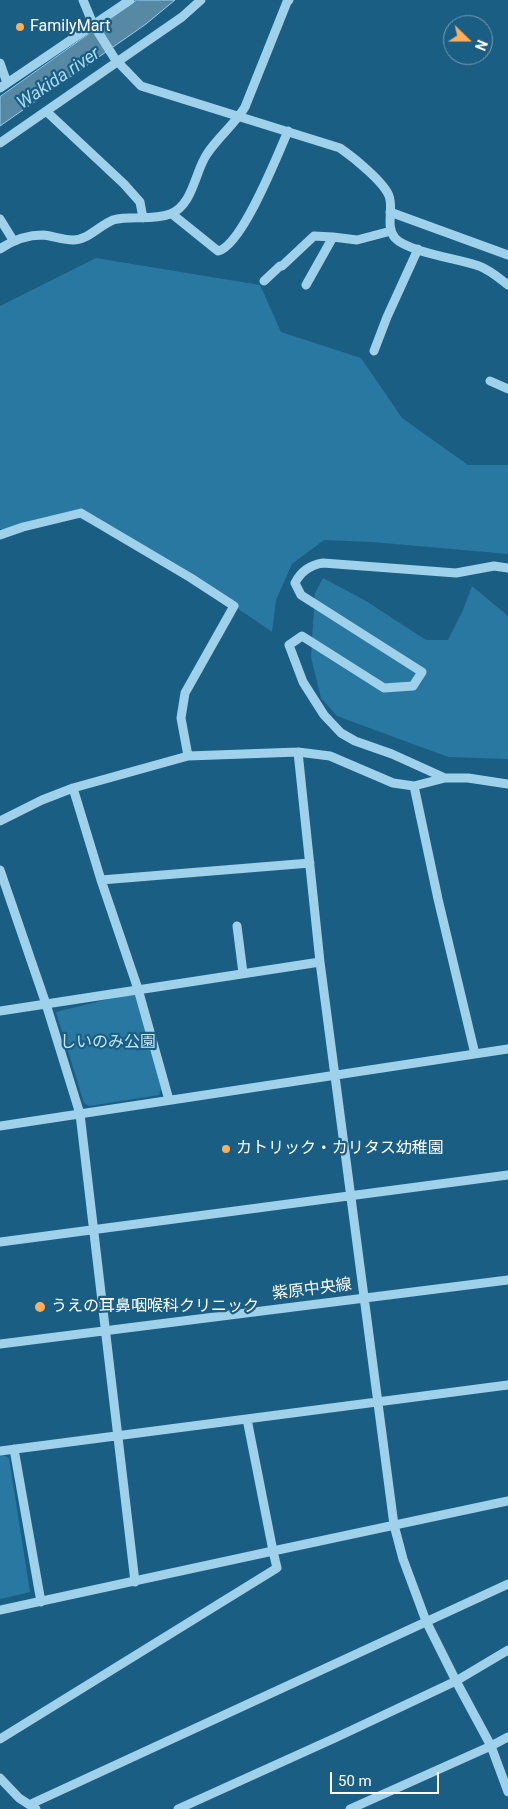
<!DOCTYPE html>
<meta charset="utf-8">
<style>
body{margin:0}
#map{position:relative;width:508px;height:1809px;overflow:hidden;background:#1a5e84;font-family:Roboto,sans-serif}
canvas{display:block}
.north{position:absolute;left:443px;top:15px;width:50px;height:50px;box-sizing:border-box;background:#1a5e84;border:1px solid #769eb5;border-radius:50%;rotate:112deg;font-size:14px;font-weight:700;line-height:20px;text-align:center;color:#fff}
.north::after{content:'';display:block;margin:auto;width:18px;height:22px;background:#fdae5c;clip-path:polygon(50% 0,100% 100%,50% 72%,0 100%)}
.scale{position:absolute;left:330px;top:1772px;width:109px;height:22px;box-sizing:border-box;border:2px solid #fff;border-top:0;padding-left:6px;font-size:15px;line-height:18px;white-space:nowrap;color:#fff;-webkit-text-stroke:4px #1a5e84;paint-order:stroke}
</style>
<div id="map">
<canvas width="508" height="1809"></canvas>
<div class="north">N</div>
<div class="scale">50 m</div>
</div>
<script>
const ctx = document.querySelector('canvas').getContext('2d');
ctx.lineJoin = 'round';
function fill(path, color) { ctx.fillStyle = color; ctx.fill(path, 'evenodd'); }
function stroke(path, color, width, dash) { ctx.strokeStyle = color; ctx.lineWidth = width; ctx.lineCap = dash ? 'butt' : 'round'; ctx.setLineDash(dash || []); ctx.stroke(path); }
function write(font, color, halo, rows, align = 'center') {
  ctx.font = font + ' Roboto,"Noto Sans JP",sans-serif'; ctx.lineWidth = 4.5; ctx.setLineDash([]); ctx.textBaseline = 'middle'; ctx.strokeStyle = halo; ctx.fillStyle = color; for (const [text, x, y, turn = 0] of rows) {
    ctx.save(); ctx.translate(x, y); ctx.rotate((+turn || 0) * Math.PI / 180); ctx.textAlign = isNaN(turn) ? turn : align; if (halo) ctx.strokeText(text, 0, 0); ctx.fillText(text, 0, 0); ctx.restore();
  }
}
fill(new Path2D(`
 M96,258L260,285L281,332L361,358L402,418L468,465H508V554L372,542L324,540L292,564L276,600L272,632L201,583L114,532L75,517L10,529H0V306Z
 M323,578L366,601L426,640H448L463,610L472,586L508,616V759L448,757L337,716L321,698L311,657L315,593Z
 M137,992L161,1089L159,1095L89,1106L84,1103L56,1012Z
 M0,1455H3L9,1458L30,1592L0,1599Z`), '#2978a1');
const water = new Path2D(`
 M137,0H175L146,24L0,126V97Z`);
fill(water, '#5788a4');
stroke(water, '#93cfed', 1);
stroke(new Path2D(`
 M83,0L93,24L115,59L141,86L340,148C353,157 384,182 389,196C394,209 385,226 395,238C408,252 459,259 479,266C490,270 499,278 508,285
 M0,63L7,83
 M0,88L130,0
 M46,111L124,184L140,202L143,218
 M0,143L182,17L201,0
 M390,212L508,255
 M172,214L218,251C242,246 278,154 288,131
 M0,219L13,240
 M0,249C13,240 26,235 43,235C53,236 63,240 73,240C88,240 100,225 113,220C130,215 152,221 170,214C193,206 195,171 207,154C218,137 235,124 245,107L287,2L289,0
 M264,281L280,266H282L314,236L333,237
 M306,285L333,237L357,240L391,231
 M374,351L387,317L418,249
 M490,381L508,389
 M0,535L23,527L81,513L191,578L234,606L185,693L181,718L188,756
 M298,752L320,962L394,1525L403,1559L426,1621L456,1681L491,1746L508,1792
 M445,778L392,754L355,741L341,733L324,715L303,682L289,645L302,636L384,688L413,686L422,672L301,595L295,583C301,571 310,565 323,563L456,573L494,566L508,568
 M414,786L438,899L475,1054
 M73,788L101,880L138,989L169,1100
 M0,821L42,800L73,788L188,756L298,752L330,756L393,783L414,786L445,778H468L508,784
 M0,870L46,1004L80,1114L135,1582
 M101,880L310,863
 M237,926L243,973
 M0,1011L320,962
 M0,1126L508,1049
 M0,1242L508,1175
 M0,1344L508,1280
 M14,1449L41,1602
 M0,1451L508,1385
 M0,1610L273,1551L247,1419
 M0,1739L277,1568L273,1551L508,1501
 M0,1778L19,1798L36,1809
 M31,1804L508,1584
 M178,1809L335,1738L456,1681L508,1650
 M350,1809L491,1746L508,1737`), '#a0d1eb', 9);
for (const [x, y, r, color] of [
 [20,27,5,"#fdae5c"],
 [226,1149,5,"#fdae5c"],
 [40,1307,6,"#fdae5c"]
]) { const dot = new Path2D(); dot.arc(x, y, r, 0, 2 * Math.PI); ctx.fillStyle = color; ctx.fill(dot); stroke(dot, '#1a5e84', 2); }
write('16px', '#fff', '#1a5e84', [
 ["FamilyMart",30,27],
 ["カトリック・カリタス幼稚園",236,1149],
 ["うえの耳鼻咽喉科クリニック",51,1307]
], 'left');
write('16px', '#c5e7f8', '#1a5e84', [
 ["しいのみ公園",108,1043]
]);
write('16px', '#fff', '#1a5e84', [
 ["紫原中央線",312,1290,-7]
]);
write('italic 18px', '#abdaf3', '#1a5e84', [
 ["Wakida river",59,79,-34]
]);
</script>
